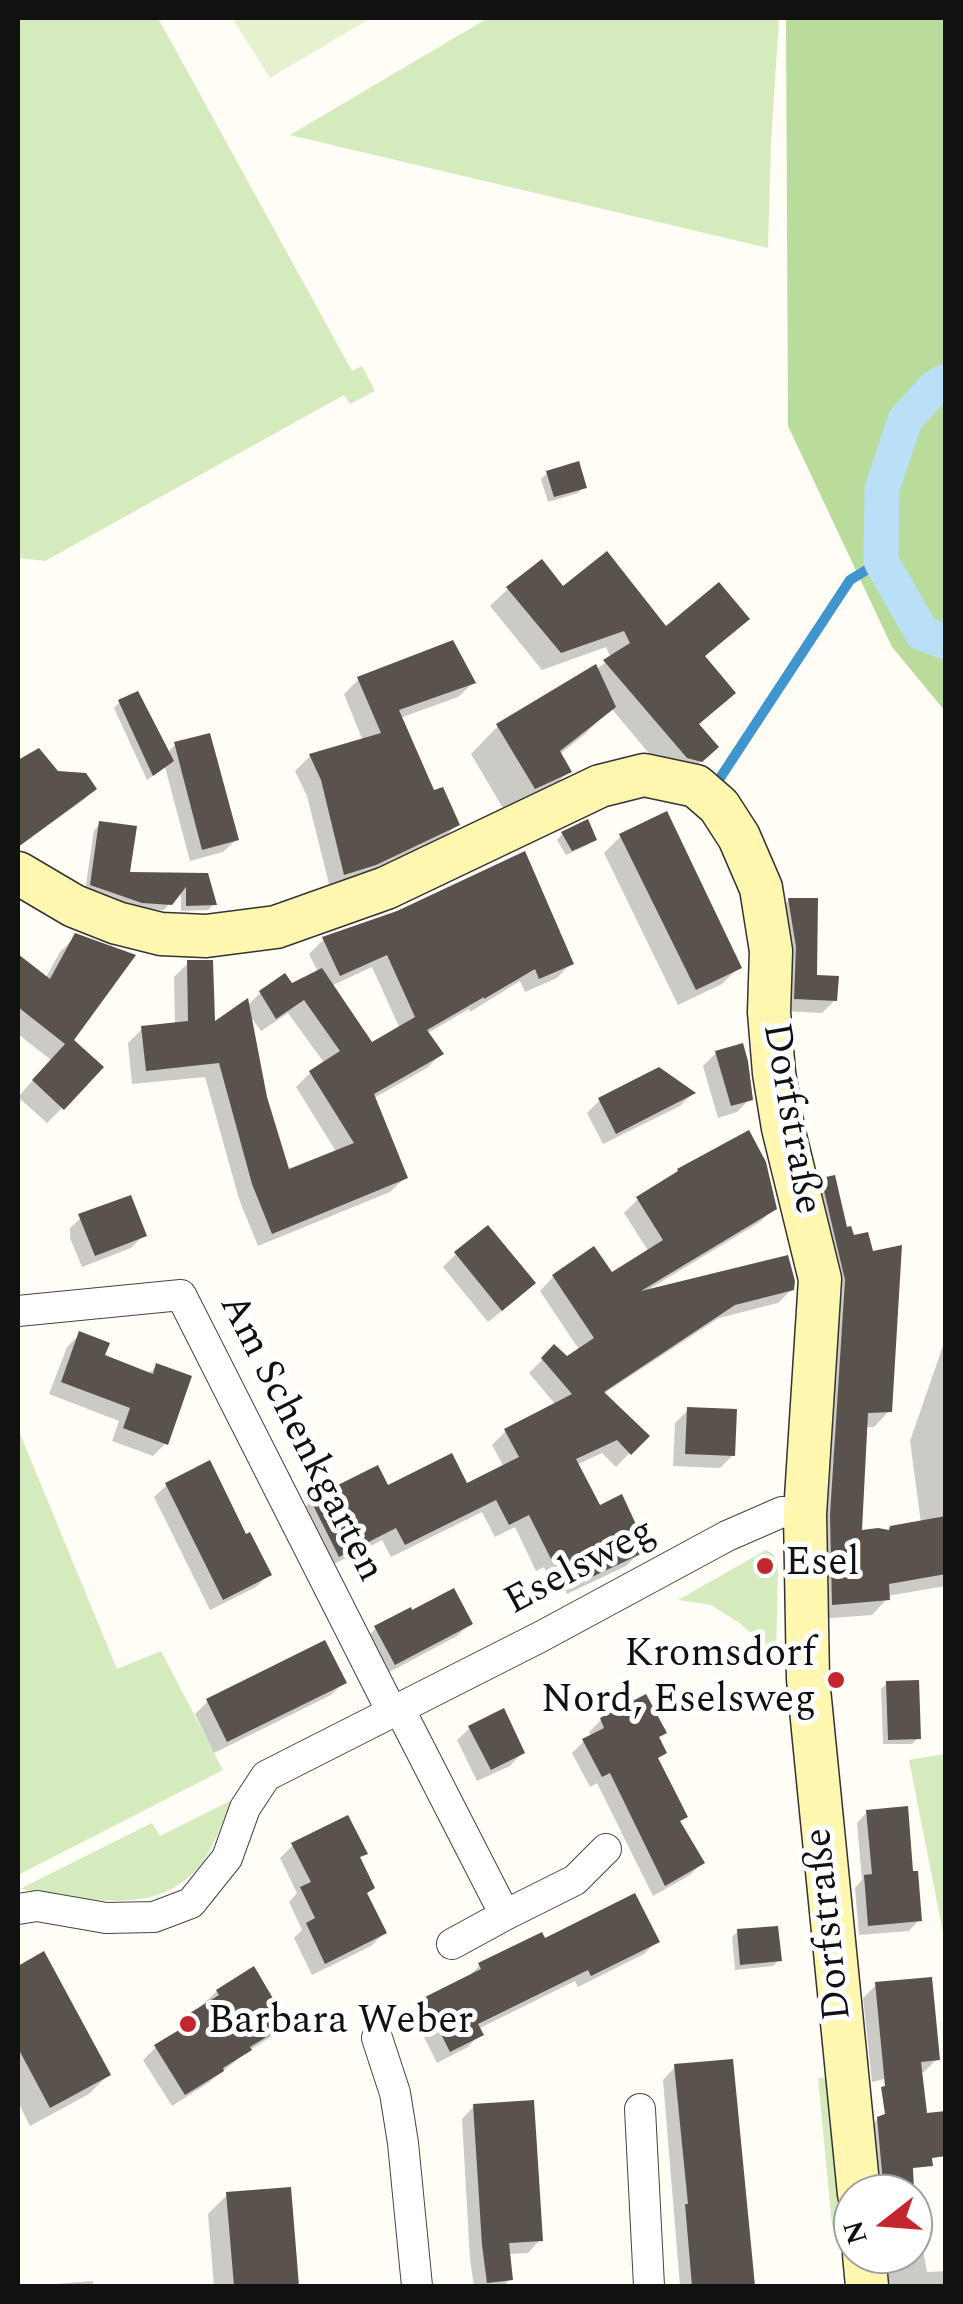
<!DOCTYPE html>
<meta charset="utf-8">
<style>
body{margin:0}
#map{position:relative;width:963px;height:2304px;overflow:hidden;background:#fffdf5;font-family:Spectral,serif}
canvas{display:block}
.frame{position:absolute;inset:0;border:20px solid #111;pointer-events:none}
.north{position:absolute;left:833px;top:2174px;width:100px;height:100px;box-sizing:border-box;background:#fff;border:2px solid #a0a0a0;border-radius:50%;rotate:253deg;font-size:28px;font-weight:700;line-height:40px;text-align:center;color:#111}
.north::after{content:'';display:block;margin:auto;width:35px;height:45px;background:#c4262e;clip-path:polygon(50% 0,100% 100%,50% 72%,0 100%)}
</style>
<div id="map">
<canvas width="963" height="2304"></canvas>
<div class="frame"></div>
<div class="north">N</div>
</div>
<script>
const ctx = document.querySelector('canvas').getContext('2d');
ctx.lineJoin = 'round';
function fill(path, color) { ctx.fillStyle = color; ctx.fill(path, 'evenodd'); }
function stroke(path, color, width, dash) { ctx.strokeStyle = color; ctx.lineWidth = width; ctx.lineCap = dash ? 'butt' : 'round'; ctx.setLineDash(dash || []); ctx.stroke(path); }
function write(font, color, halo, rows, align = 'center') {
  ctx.font = font + ' Spectral,serif'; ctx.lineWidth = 10; ctx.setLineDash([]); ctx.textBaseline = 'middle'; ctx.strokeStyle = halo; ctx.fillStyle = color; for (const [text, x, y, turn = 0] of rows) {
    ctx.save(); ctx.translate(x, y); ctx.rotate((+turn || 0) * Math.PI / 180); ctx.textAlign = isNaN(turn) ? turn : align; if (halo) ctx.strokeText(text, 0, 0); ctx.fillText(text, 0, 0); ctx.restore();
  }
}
fill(new Path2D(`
 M18,18H158L352,371L362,366L375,391L350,404L344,395L45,561L18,558Z
 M488,18H779L771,142L768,248L290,135Z
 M18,1429L117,1669L161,1651L223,1770L18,1875Z
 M766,1550L773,1554L778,1566L776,1657L741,1624L711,1605L678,1600Z
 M945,1754H946L945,1943L909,1760Z
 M232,1800C223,1820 215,1845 202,1863C157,1921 83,1897 20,1889L152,1823L160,1836Z
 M832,2077L846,2225L832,2226L818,2078Z`), '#d5ebbd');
fill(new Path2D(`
 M786,18H945L946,489L944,492L945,711L892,647L788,426Z`), '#b9dc9c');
fill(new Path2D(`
 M232,18H371L270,78Z`), '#e6f2cf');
fill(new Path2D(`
 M547,473L584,487L578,493L548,502L541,479Z
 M508,589L562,590L665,630L747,619L703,658L733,693L697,726L715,747L697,765L668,776L611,708L585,734L559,755L569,771L542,798L507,815L471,754L498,726L596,670L611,658L606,647L542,670L490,606Z
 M359,679L473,683L458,697L400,718L433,793L457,825L442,839L359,879L330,888L307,796L295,771L310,756L363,741L344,694Z
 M120,702L167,753L175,745L236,840L223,852L190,861L165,767L147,780L114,708Z
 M38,751L56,773L94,789L82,801L18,847V760Z
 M587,823L594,839L588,845L566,855L557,840L562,834Z
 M100,824L127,875H206L214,904L208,910L181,911V889L164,910L135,908L85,891L94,830Z
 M621,836L739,967L722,984L678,1005L604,853Z
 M789,900L815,977L835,1000L822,1013L783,1011L776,913Z
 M76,936L71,1040L62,1108L47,1123L18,1097L51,1060L18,1034V957L45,979L60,952Z
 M324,939L571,963L557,978L525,992L520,981L470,1012L469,1009L426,1034L441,1054L427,1068L374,1098L405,1178L390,1192L258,1246L239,1199L205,1077L132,1084L128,1043L142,1029L175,1025L174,977L188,963L213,1026L247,1006L260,993L284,976L291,986L318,972L309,954ZM372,967L400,1029L371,1045L331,986ZM248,1013L261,1031L288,1013L325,1064L310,1073L296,1087L337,1153L287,1173L265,1097Z
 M716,1053L750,1099L737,1112L718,1118L703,1066Z
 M692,1094L680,1106L603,1144L587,1113L600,1100Z
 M822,1180L889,1411L874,1427H865L859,1533L887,1532L921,1523L910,1441L946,1337V1586L887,1596V1599L872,1615L818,1619L807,1196Z
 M638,1199L774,1208L760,1222L646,1291L792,1289L778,1303L719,1318L603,1394L646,1436L616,1467L602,1453L576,1465L599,1509L640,1552L626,1566L567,1594L561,1583L554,1587L544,1567L536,1571L515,1527L495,1537L482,1512L391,1557L382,1540L324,1569L297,1515L311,1501L377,1468L387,1489L466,1486L504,1467L492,1445L506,1431L556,1405L529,1373L554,1348L567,1360L580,1351L540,1291L553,1277L593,1250L611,1276L649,1252L624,1213Z
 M84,1215L144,1235L131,1248L82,1267L70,1238V1228Z
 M456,1254L520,1296L488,1322L443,1267Z
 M80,1334L102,1356L148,1374L157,1366L166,1443L153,1456L112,1441L119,1421L49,1394L67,1347Z
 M688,1410L733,1455L720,1468L673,1466L675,1423Z
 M167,1485L245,1537L269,1574L256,1587L210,1610L154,1497Z
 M470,1623L457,1636L382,1676L363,1641L376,1628Z
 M344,1682L331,1695L214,1753L195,1714L208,1701Z
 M887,1683L918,1738L912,1744H883L881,1689Z
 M601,1720L664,1733L657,1739L664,1752L656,1760L685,1817L678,1823L702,1863L690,1875L653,1896L597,1783L590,1787L572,1753L584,1741L592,1737L589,1732Z
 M470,1728L522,1753L510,1766L477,1781L457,1740Z
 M867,1812L911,1874L919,1920L909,1931L859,1935L855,1888L862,1880L857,1823Z
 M293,1845L365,1853L358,1859L372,1888L365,1895L384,1933L371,1946L312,1975L294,1938L302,1930L289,1902L297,1893L280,1858Z
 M738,1931L779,1960L773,1966L735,1970L732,1937Z
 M657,1941L644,1954L578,1987L575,1981L478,2029L480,2034L468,2047L437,2063L412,2013L425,2000L467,1978L480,1965L544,1942Z
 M43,1955L108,2075L89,2094L30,2126L18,2102V1968Z
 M876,1985L937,2059L924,2072L904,2074L872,2082L863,1998Z
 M217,1991L285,2023L272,2036L247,2052L208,2083L172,2106L143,2060L156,2047L181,2032L178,2028Z
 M731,2061L752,2286H680L663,2080L675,2067Z
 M474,2106L540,2240L528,2253L508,2254L510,2279L503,2286H474L470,2259L462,2119Z
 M878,2119L912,2189V2194H861L856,2141Z
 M289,2190L297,2286H214L208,2214L227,2195Z
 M913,2206L914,2226L919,2225L927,2272L946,2271V2286H878L871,2254H913Z
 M93,2281V2286H30H31Z`), '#0003');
stroke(new Path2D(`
 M720,778L850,580L881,561`), '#3f96cf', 10);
stroke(new Path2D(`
 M946,381L934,388L905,420L882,489L881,561L922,633L946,642`), '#b9e0f7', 35);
fill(new Path2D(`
 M579,461L587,488L554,497L546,471Z
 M607,551L666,626L719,582L750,619L705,656L736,693L699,724L719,747L702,762L687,758L603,660L630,643L624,631L561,653L506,587L542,559L563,586Z
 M453,640L476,683L399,710L434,790L443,787L460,825L376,865L344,875L321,780L309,754L381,733L357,677Z
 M596,664L616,707L560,751L572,772L535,789L496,724Z
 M138,691L174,761L153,776L118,700Z
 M210,733L239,840L202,850L174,742Z
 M39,748L58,771L86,773L97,789L18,847V760Z
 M667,811L742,968L696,990L619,834Z
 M588,819L597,840L572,851L561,832Z
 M99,821L137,826L130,872L208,873L217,905L186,906V887L172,905L142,903L90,885Z
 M525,851L574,964L539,979L535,969L484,999V997L427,1030L444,1054L374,1094L408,1178L272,1234L252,1184L219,1063L146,1071L141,1026L188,1021L187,960H213L215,1021L248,998L267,1097L289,1169L354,1143L309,1071L340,1051L304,1000L276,1019L259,991L285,973L292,983L322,968L372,1042L415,1017L387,955L340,976L322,937L397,911Z
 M788,898H818L817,975L839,976L837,1001L794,999L796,947Z
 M75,933L136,955L74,1040L104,1067L64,1110L32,1080L65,1044L18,1007V954L50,979Z
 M743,1043L748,1061L753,1100L731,1106L715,1051Z
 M659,1067L696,1093L616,1134L598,1098Z
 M749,1130L766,1162L777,1209L641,1291L788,1255L795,1281L794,1290L735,1305L604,1392L650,1436L631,1455L617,1440L576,1459L600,1505L622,1494L639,1531L634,1534L643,1553L581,1582L575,1571L568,1575L558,1555L551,1559L529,1515L509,1525L496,1500L405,1545L396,1528L339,1557L310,1499L378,1465L388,1485L452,1453L467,1483L519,1457L504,1429L572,1394L541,1358L554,1344L567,1356L594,1338L552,1275L594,1246L612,1272L663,1240L636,1197L678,1171L677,1169Z
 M835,1175L847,1227L851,1226L854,1235L868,1232L873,1251L902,1245L892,1412L868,1413L862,1530L878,1528L889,1530L890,1526L946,1516V1574L889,1584L890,1600L832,1605L830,1515L845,1280L821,1178Z
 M131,1195L147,1236L95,1256L78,1214Z
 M488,1225L536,1283L502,1311L454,1252Z
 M79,1331L110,1343L105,1355L153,1374L156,1363L192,1376L168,1445L123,1428L130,1408L61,1382Z
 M687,1407L737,1409L735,1456L685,1454Z
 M210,1460L246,1534L250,1532L272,1575L223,1600L165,1483Z
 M454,1588L473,1624L395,1665L374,1626L411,1607L412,1610Z
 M325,1640L347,1683L227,1742L206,1699Z
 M919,1680L921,1739L888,1740L886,1681Z
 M646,1694L667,1733L659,1737L667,1753L658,1758L688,1817L680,1821L705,1863L665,1886L610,1773L602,1777L582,1739L604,1728L600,1718Z
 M504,1708L525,1753L491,1770L468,1726Z
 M908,1806L913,1871H918L922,1921L868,1926L864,1875L872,1874L866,1810Z
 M348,1815L368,1854L360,1857L375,1888L367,1893L387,1933L325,1964L306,1923L315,1918L300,1887L311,1882L291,1843Z
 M635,1893L660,1942L591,1976L588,1970L478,2024L484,2035L450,2052L423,1998L481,1969L478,1963L542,1932L545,1938Z
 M778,1926L782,1961L740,1965L737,1929Z
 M44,1951L111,2075L50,2108L18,2048V1966Z
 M254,1966L288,2024L250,2047L252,2050L223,2068L224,2071L185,2095L154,2045L194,2021L190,2013L219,1995L216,1990Z
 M932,1977L940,2060L921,2062L927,2113L946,2111V2156L932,2158L933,2166L913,2168L914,2191L884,2194L877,2117L885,2114L881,2087L885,2086L875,1982Z
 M733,2059L755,2286H692L685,2204H688L674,2064Z
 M534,2100L543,2241L509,2243L513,2280L487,2283L482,2245L473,2104Z
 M291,2187L299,2286H234L226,2192Z`), '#5a524d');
const street = new Path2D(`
 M18,1311L181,1295L392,1712
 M399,1708L505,1915L575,1880L606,1849
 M18,1909L37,1906L106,1918L154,1917L191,1903L227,1858L245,1808L266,1776L542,1636L727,1536L782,1512L805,1514
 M452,1944L505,1915
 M377,2038L395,2093L403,2143L417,2286
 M640,2109L649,2286`);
const secondary = new Path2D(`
 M18,873L74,906L117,923L161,934L206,936L276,927L386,888L600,786L644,775L696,786L719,806L739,837L761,888L771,951L769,1012L774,1073L783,1128L820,1279L805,1514L808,1679L859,2194
 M864,2254L867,2286`);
stroke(street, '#444', 32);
stroke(secondary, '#333', 45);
stroke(street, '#fff', 30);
stroke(secondary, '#fff6b0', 42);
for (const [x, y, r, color] of [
 [765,1566,10,"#c4262e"],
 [836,1680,10,"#c4262e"],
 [188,2024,10,"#c4262e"]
]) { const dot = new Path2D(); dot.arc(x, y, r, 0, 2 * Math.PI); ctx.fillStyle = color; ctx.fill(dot); stroke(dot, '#fff', 4); }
write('40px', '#111', '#fff', [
 ["Dorfstraße",789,1119,80],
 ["Am Schenkgarten",299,1439,63],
 ["Eselsweg",581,1569,-28],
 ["Dorfstraße",831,1924,-96]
]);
write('40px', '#111', '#fff', [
 ["Esel",785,1566],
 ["Kromsdorf",816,1657,"right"],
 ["Nord, Eselsweg",816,1703,"right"],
 ["Barbara Weber",208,2024]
], 'left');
</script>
